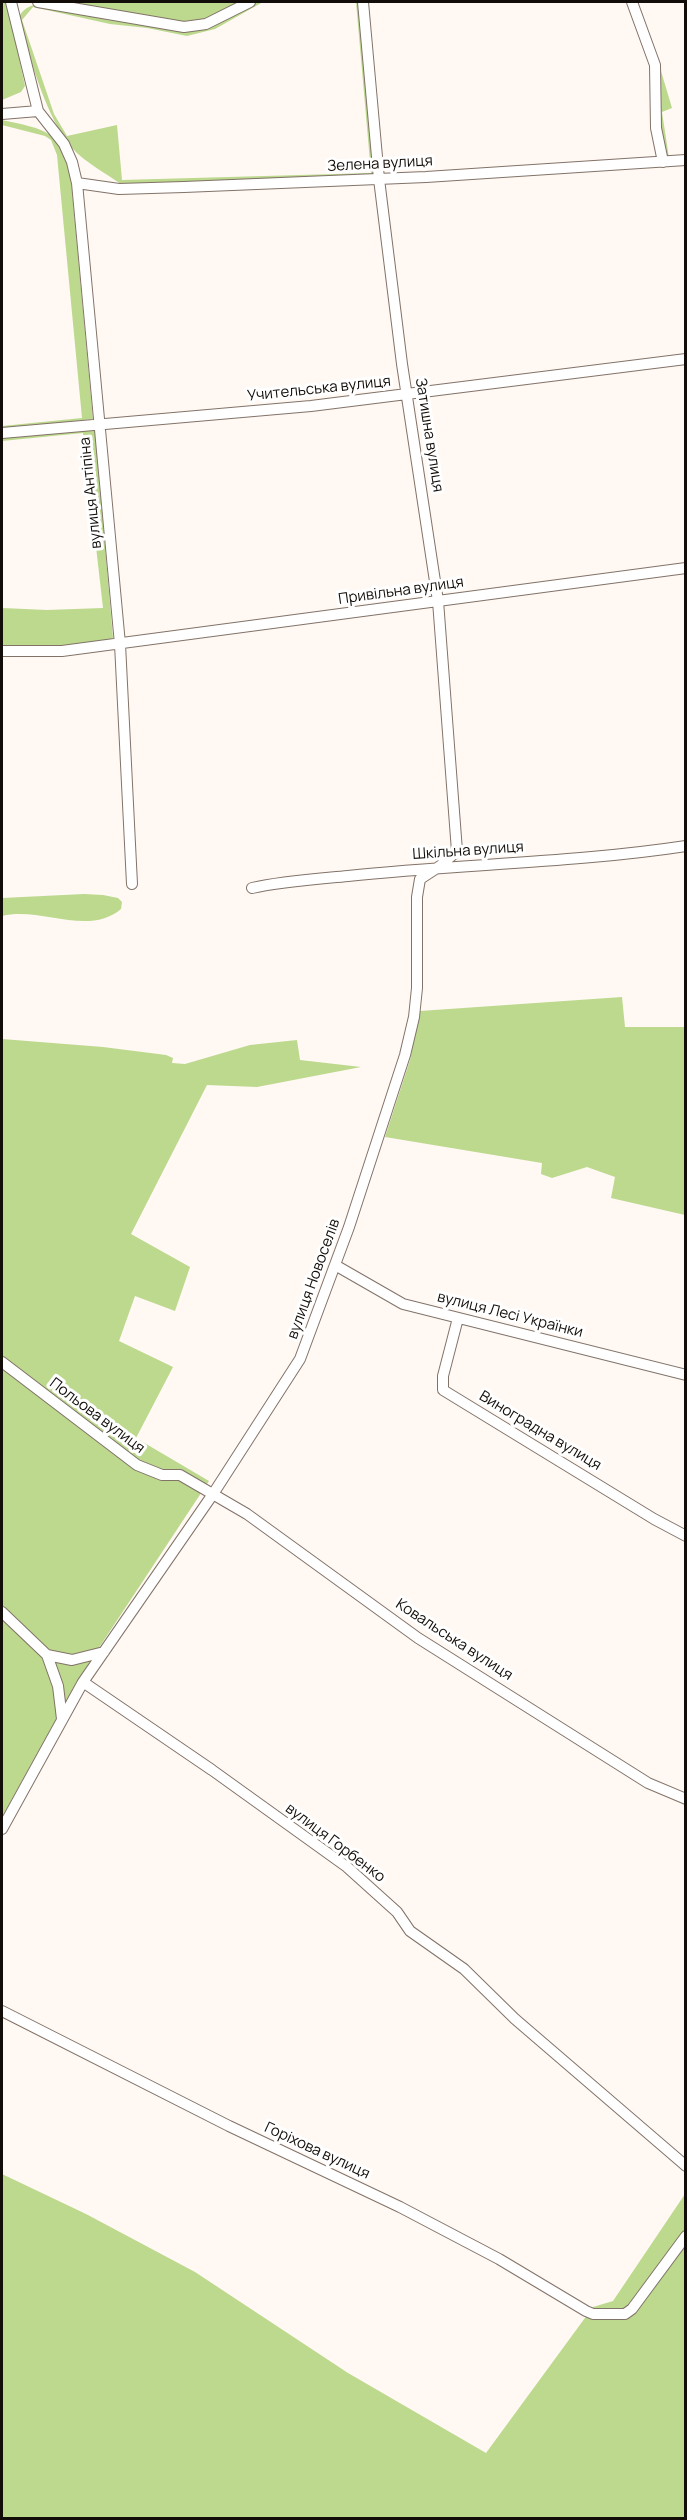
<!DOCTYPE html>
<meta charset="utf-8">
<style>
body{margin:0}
#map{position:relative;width:687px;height:2520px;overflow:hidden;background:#fff8f3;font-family:Manrope,sans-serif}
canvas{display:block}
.frame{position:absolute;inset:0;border:3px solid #120d09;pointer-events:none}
</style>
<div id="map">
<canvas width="687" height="2520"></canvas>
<div class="frame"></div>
</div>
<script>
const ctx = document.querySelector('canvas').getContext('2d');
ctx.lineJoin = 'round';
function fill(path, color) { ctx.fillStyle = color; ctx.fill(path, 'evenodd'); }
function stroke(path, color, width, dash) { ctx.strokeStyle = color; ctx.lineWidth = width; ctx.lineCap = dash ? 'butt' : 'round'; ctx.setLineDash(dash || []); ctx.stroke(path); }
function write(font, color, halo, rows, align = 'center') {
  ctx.font = font + ' Manrope,sans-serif'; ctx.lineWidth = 6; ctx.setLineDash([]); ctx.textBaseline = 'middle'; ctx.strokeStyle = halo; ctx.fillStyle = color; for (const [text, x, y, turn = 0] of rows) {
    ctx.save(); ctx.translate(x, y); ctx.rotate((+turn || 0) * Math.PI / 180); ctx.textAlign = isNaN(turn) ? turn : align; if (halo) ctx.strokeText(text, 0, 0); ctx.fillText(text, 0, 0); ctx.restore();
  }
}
fill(new Path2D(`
 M2,2H7L25,86L21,92L2,100Z
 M60,2H243L214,17L190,24Z
 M256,2H263L215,29L187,36L147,28L110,24L33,7L22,20L54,114L67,136L117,125L122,180L371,173L356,2H360L376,175L121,184C105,173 86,163 72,148C47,120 32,61 18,24C18,12 26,7 37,4L131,23L213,26Z
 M661,71L672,108L662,112L669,158C653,143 661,93 661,71Z
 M2,120C47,130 60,129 71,179L93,419L2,429V426L82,418L57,155L51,140L45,136L2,125Z
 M95,430L113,638L87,646L2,648V608L47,610L103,608L83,433L2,441V436Z
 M84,894L103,895L118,898L122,902L121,909C88,937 40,906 2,916V898Z
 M622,997L625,1027H685V1215L611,1198L615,1177L587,1167L552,1178L541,1174L542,1163L385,1137L410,1060L420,1011Z
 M2,1039L103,1047L166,1055L173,1058L172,1063L185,1064L250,1045L297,1040L300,1060L361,1067L257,1087L207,1085L131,1234L190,1267L175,1311L135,1296L119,1341L173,1367L136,1438L209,1481L77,1681L2,1817Z
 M2,2174L86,2214L195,2272L348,2373L486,2453L593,2307L613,2301L685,2194V2518H2Z`), '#bcd98d');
const minor = new Path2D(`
 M11,2L38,111L64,144L72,162L77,183L120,644L132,884
 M38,2L184,27L206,24L250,2
 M632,2L655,65L656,128L663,162
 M2,114L38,111
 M77,183L119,189L184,187L426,177L686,160
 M2,433L311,406L686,359
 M2,651H62L686,568
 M252,888C283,881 316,879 348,876C460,864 574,863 686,846
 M335,1265L403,1304L686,1375
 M458,1318L443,1376V1390L654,1519L686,1536
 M2,1362L137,1465L162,1475H180L247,1514L418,1638L648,1783L686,1799
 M2,1612L47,1655L58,1686L62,1719
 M47,1655L72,1660L104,1652
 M83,1682L212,1770L347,1867L397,1912L410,1931L464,1969L515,2019L686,2166
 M2,1829L83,1682L213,1494L300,1359L349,1227L405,1055L414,1017L417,988V897L420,879L440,866L457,851L438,601L402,364L379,179L363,2
 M2,2011L229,2126L400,2207L499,2259L586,2311L593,2314H625L632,2309L686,2236`);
stroke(minor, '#827369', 12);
stroke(minor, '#fff', 10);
write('15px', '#120d09', '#fff', [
 ["Зелена вулиця",380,164,-3],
 ["Учительська вулиця",319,389,-6],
 ["Затишна вулиця",429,435,81],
 ["вулиця Антіпіна",91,493,-96],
 ["Привільна вулиця",401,591,-8],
 ["Шкільна вулиця",468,851,-4],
 ["вулиця Новоселів",314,1279,-70],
 ["вулиця Лесі Українки",510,1315,14],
 ["Польова вулиця",97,1416,37],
 ["Виноградна вулиця",540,1431,31],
 ["Ковальська вулиця",454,1640,33],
 ["вулиця Горбенко",335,1843,37],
 ["Горіхова вулиця",317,2151,25]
]);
</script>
